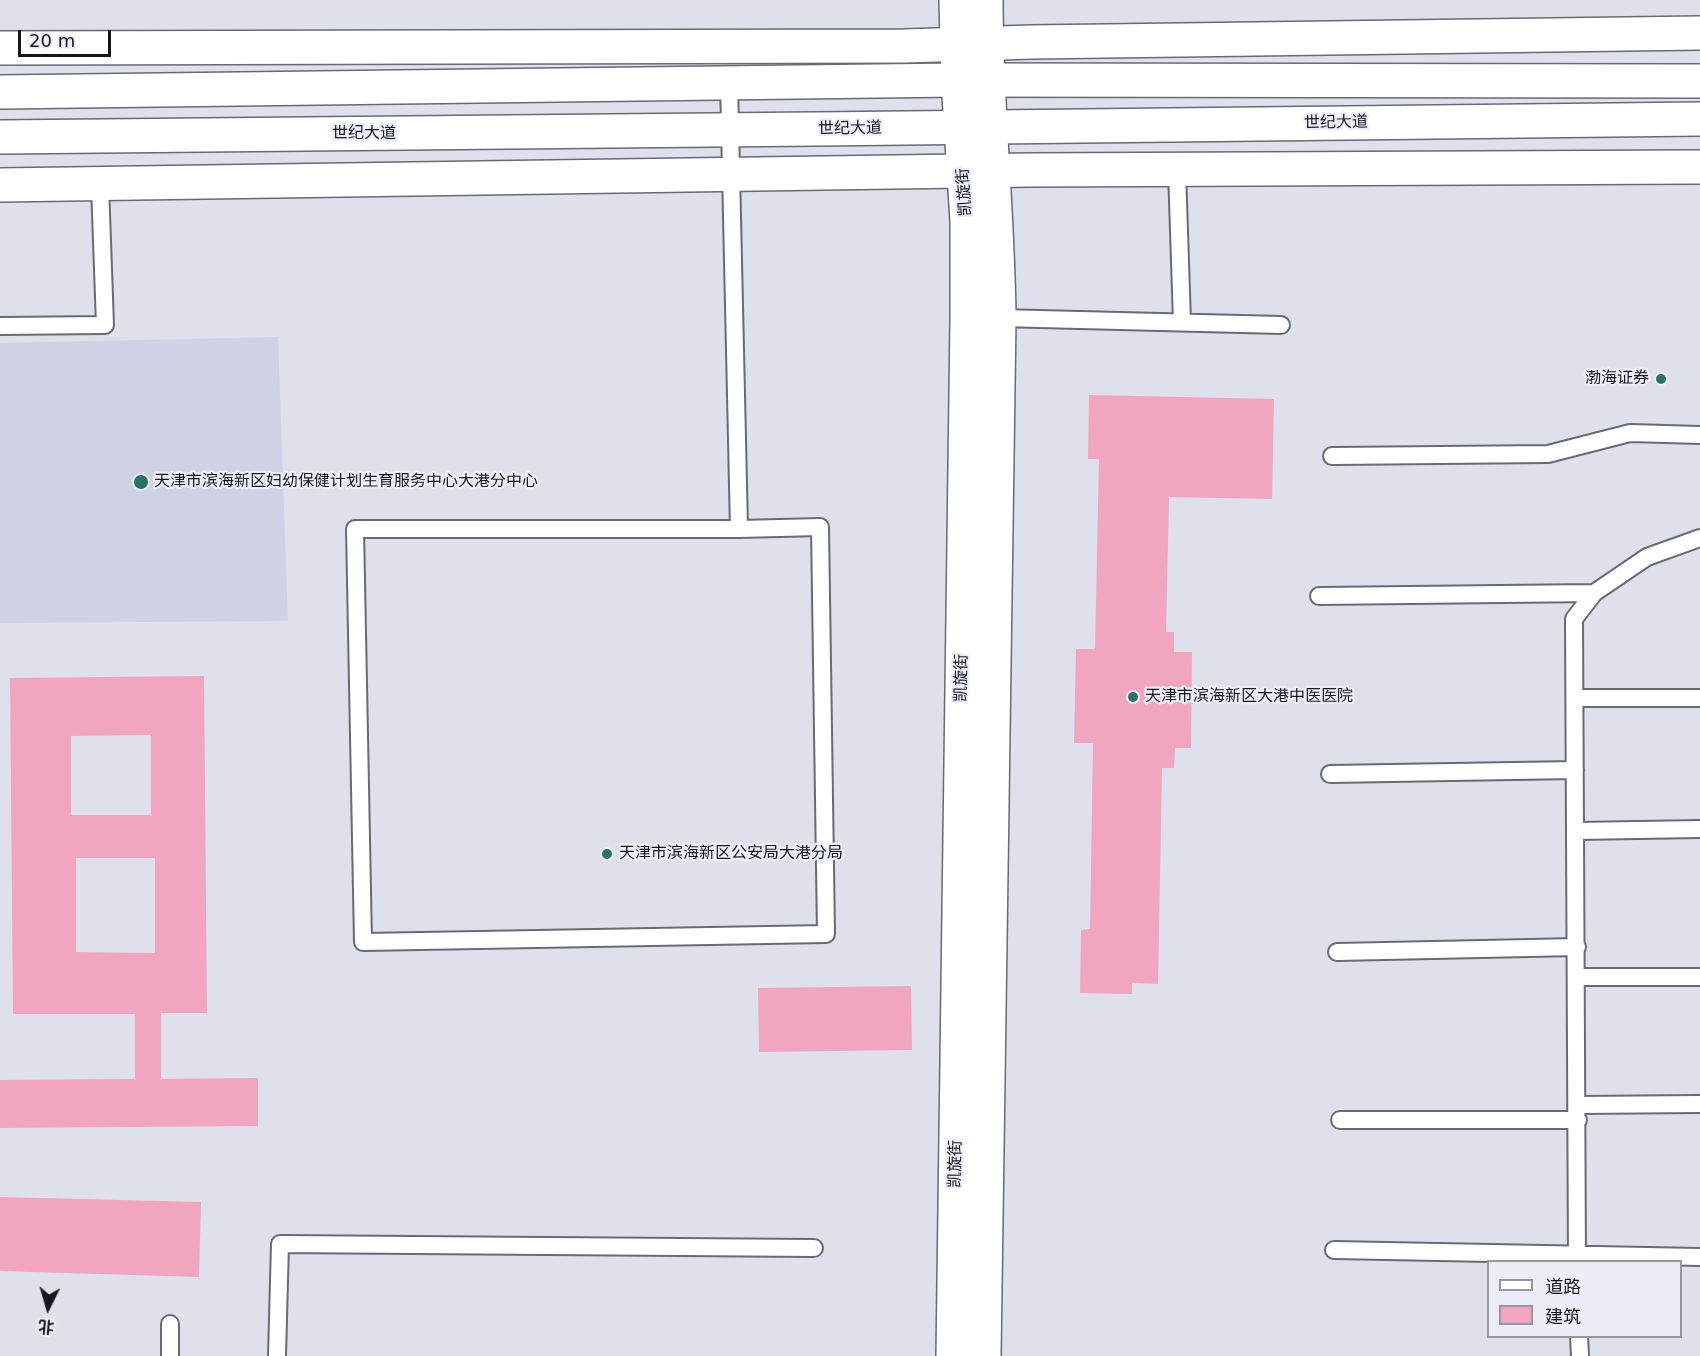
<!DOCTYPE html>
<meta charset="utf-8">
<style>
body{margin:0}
#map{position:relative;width:1700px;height:1356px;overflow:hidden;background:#dee0ec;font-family:"DejaVu Sans","Noto Sans SC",sans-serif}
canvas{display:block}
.legend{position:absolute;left:1487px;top:1260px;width:195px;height:78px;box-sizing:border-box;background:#ebedf9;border:2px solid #9697a0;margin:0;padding:8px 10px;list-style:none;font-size:18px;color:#16171b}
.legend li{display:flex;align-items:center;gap:12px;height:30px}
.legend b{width:30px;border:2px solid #9697a0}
.north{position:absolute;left:18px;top:1278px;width:60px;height:60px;-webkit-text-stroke:4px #ebedf9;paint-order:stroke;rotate:185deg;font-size:16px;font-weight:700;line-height:24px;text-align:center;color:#16171b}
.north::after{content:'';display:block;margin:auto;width:21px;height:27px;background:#16171b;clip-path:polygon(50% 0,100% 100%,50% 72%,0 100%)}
.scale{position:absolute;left:18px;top:30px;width:93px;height:27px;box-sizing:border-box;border:3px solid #16171b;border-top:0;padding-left:8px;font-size:18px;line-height:21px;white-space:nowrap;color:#16171b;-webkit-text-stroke:4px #ebedf9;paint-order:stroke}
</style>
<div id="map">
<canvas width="1700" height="1356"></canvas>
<ul class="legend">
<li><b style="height:8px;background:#fff"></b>道路</li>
<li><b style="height:16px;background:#f2a5be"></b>建筑</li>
</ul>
<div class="north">北</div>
<div class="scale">20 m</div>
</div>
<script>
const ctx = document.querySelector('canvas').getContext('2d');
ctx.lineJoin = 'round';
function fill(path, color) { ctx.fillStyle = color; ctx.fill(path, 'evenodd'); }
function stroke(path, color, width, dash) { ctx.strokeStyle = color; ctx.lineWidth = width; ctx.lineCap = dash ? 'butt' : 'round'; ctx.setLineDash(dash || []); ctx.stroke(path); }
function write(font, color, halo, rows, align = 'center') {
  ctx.font = font + ' "DejaVu Sans","Noto Sans SC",sans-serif'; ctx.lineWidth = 4.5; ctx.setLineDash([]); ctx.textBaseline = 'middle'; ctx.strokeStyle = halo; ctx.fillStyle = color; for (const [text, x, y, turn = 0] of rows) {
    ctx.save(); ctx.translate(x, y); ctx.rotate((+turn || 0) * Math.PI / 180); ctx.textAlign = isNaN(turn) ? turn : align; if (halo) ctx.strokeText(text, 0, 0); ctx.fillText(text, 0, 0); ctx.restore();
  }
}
fill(new Path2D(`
 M278,337L288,621L0,623V343Z`), '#cfd2e4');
fill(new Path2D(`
 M1089,395L1274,399L1272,499L1169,497L1166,632H1174V652H1192L1191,748H1175L1174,768H1162L1158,984L1132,983V994L1080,993L1081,930L1090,929L1093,743H1074L1076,649H1095L1099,459H1088Z
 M204,676L207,1013H161V1079L258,1078V1126L0,1128V1080L135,1079V1014H13L10,678ZM151,735V815H71V736ZM76,858H155V953L76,952Z
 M911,986L912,1050L759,1052L758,988Z
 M0,1197L201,1202L199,1277L0,1271Z`), '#f2a5be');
const service = new Path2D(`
 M729,82L739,529L820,527L826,934L363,942L355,529H739
 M1177,170L1182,322
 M999,318L1281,325
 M0,326L105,325L100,185
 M1332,456L1548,454L1630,433L1700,435
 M1319,596L1594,593
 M1575,698H1700
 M1330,774L1575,770
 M1576,831L1700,829
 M1337,952L1577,947
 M1577,977H1700
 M1578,1105L1700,1104
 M1340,1120H1578
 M1334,1250L1700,1257
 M1577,1262L1574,619L1594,593L1647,557L1700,538
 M1579,1336L1580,1356
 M170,1356V1324
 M277,1356L280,1244L814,1248`);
const tertiary = new Path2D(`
 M953,1356L967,319V221L958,80L956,0
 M984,1356L999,318C998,212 986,106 986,0`);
const secondary = new Path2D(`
 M0,48L904,46L1032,42L1700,33
 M0,185L1031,170L1700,167`);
const primary = new Path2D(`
 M0,92L958,80L1700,81
 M0,137C567,133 1133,125 1700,119`);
stroke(service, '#686a74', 20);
stroke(tertiary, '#686a74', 36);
stroke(secondary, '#686a74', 36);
stroke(primary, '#686a74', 36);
stroke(service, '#fff', 16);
stroke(tertiary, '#fff', 33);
stroke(secondary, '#fff', 33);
stroke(primary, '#fff', 33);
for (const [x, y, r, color] of [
 [1661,379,6,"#2c7267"],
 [141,482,8,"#2c7267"],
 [1133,697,6,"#2c7267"],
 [607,854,6,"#2c7267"]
]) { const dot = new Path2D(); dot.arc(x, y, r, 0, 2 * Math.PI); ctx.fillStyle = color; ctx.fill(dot); stroke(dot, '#ebedf9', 2); }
write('16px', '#16171b', '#ebedf9', [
 ["世纪大道",1336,123,-1],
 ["世纪大道",850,129,-1],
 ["世纪大道",364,134],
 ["凯旋街",965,192,-94],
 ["凯旋街",962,678,-89],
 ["凯旋街",956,1164,-89]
]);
write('16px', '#16171b', '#ebedf9', [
 ["渤海证券",1649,379,"right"],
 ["天津市滨海新区妇幼保健计划生育服务中心大港分中心",154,482],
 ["天津市滨海新区大港中医医院",1145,697],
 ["天津市滨海新区公安局大港分局",619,854]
], 'left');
</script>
